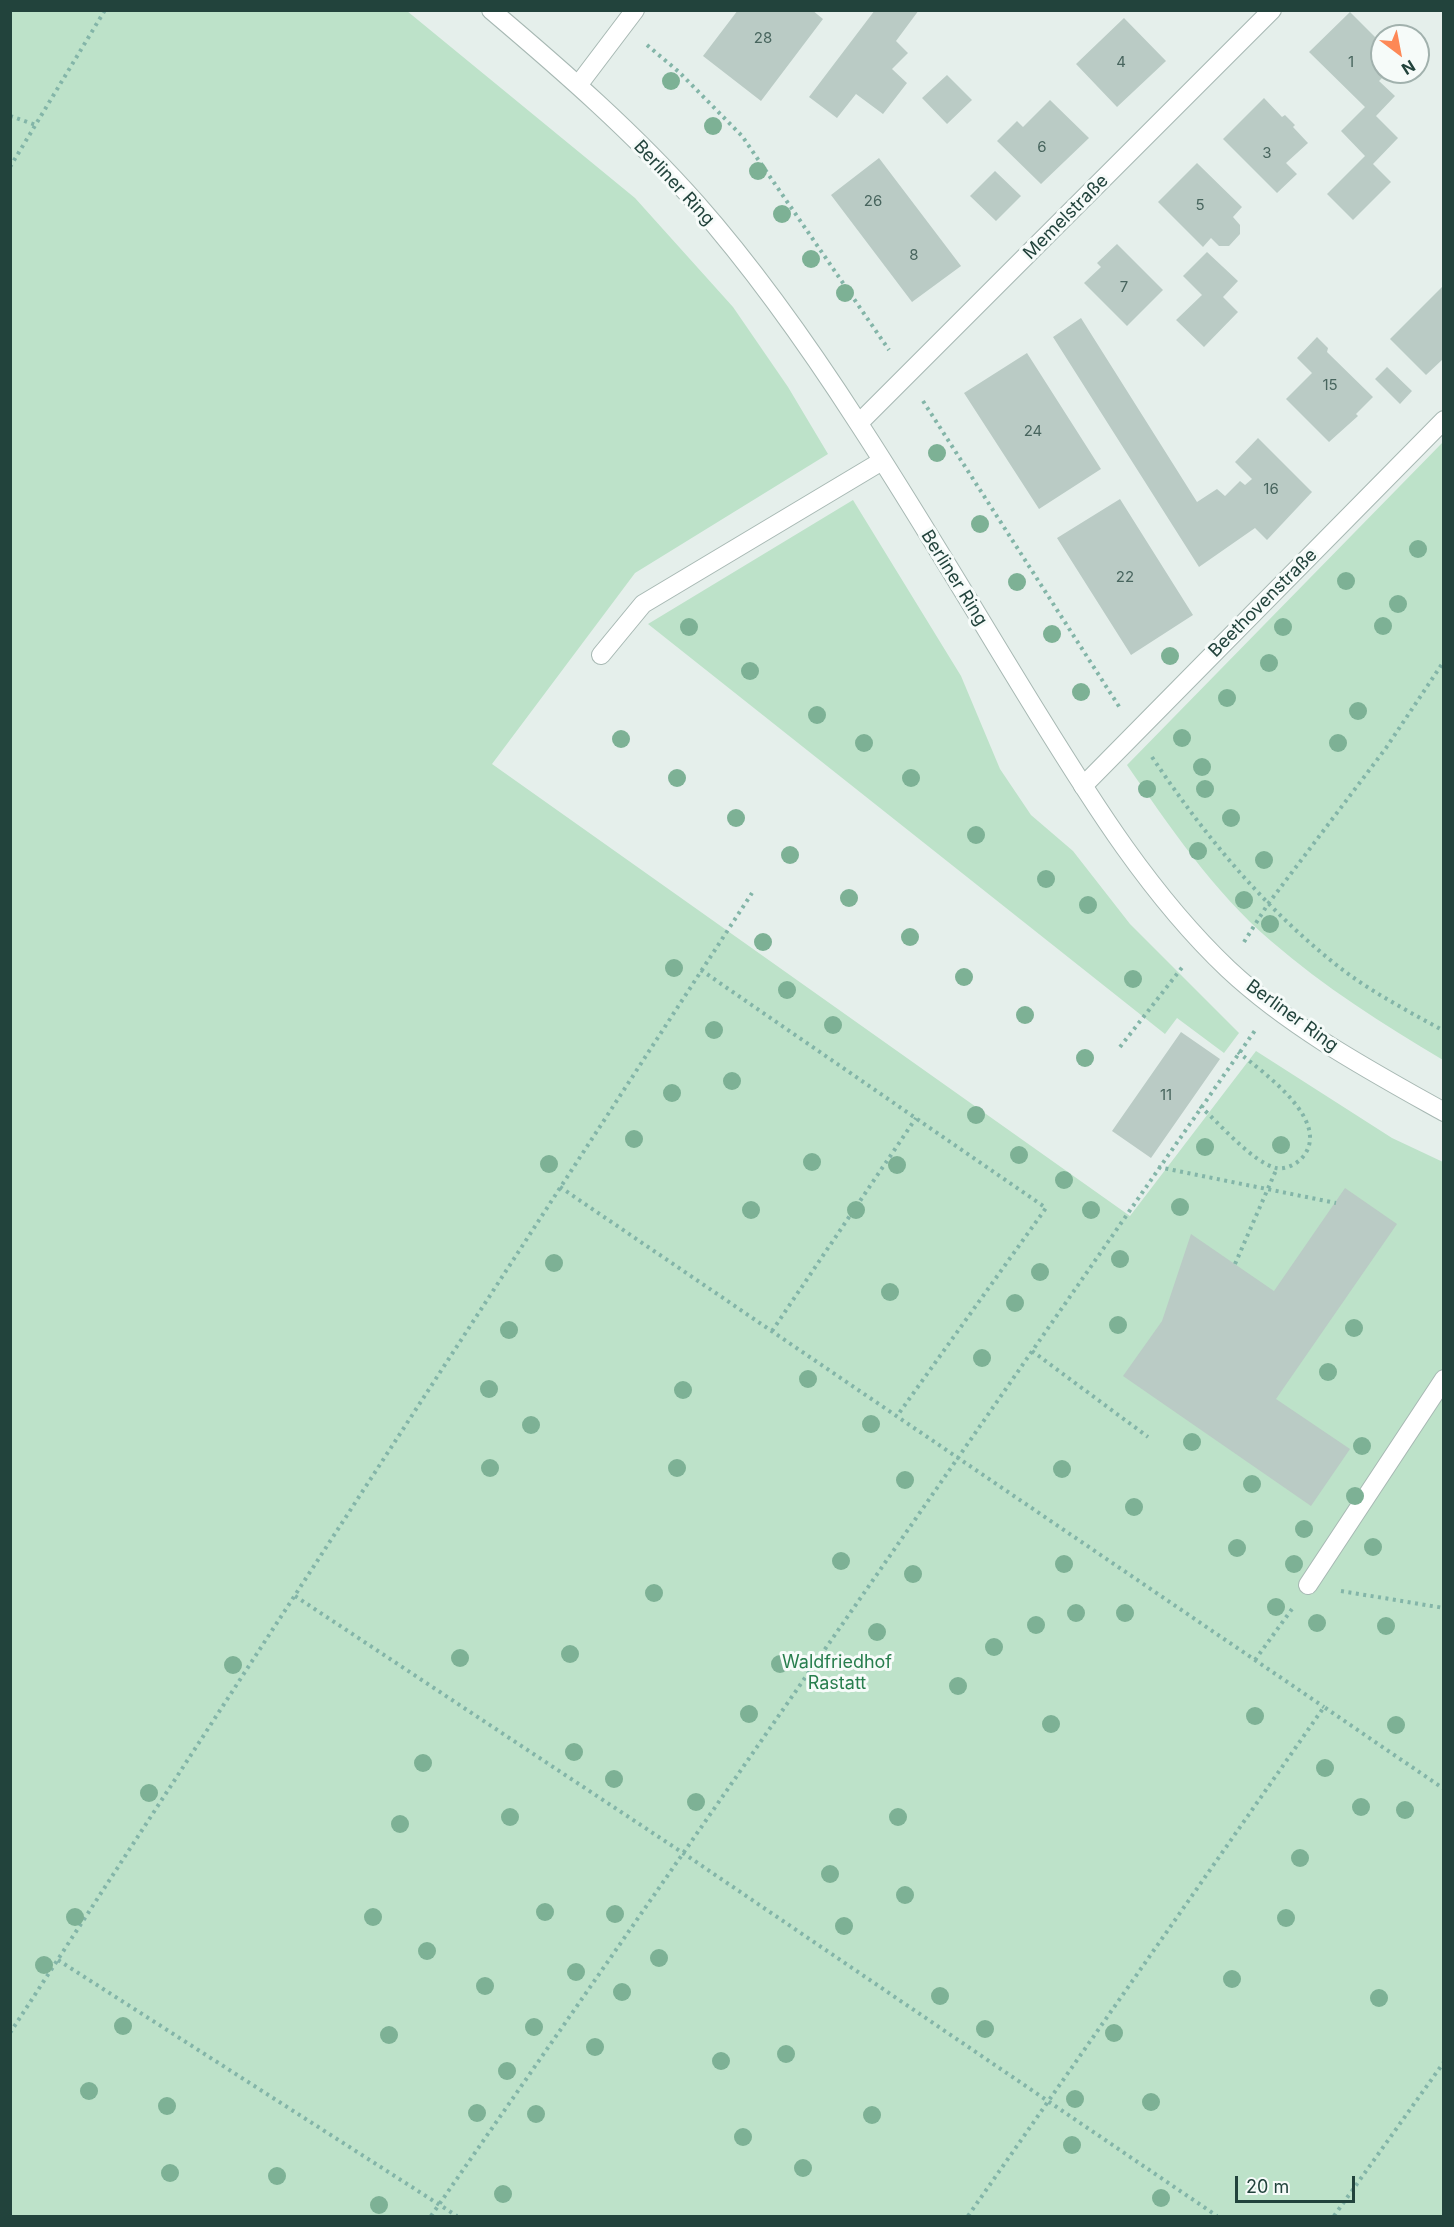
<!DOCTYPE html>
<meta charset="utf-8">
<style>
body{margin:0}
#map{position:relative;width:1454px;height:2227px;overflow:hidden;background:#e5efeb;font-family:Inter,sans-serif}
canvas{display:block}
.frame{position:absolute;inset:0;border:12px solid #22433c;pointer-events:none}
.north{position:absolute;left:1370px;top:24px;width:60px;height:60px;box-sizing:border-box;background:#f6fbf9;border:2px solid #a1b1ad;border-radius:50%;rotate:148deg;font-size:16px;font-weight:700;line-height:24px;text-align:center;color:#22433c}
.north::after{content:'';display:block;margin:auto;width:21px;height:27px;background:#fd8856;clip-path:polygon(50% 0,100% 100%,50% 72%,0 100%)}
.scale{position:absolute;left:1235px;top:2176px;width:120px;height:27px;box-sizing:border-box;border:3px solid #22433c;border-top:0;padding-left:8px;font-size:18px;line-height:21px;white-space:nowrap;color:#22433c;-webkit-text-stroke:4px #f6fbf9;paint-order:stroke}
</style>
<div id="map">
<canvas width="1454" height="2227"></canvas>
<div class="frame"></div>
<div class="north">N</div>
<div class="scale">20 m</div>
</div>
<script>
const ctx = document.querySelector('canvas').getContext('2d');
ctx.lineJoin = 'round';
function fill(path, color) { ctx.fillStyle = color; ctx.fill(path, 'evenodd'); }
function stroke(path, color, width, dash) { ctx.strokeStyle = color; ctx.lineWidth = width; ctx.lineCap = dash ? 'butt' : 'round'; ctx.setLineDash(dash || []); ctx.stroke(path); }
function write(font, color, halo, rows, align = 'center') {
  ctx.font = font + ' Inter,sans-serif'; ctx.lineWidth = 6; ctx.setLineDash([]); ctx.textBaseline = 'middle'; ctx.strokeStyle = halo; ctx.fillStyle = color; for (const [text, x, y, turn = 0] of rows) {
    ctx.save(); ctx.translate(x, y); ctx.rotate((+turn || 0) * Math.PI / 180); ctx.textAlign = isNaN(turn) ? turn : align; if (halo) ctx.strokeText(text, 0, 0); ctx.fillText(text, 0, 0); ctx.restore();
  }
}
fill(new Path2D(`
 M11,11H407L635,198L733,307L788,387L828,454L635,573L492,764L1130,1216L1256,1051L1392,1138L1443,1162V2216H11Z
 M1443,442V1060C1383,1024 1324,987 1271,941C1213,891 1170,827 1127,765Z
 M853,500L961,676L1000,769L1031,815L1073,851L1130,924L1239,1033L1224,1053L1177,1018L1165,1034L648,624Z`), '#bde2c9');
fill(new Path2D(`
 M738,10H812L823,19L761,101L703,56Z
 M875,10H919L896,41L908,53L892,69L907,83L883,114L856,94L837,118L809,97Z
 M1350,12L1382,44V72H1388L1379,81L1395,96L1376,116L1398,138L1373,164L1391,182L1353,220L1327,194L1365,156L1341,131L1365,107L1309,52Z
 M1124,18L1166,61L1117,107L1076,64Z
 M947,75L972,100L947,124L922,98Z
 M1264,98L1282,117L1285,115L1295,125L1293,127L1308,143L1286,163L1297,174L1277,193L1223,139Z
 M1050,100L1089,138L1041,184L997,141L1017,121L1023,127Z
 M879,158L961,266L912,302L831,195Z
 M1197,163L1242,207L1233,217L1240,225V234L1229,246H1219L1211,238L1203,247L1158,202Z
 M995,171L1021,196L996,221L970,196Z
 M1117,244L1163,290L1127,326L1084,283L1101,267L1097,263Z
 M1207,252L1238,281L1223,297L1238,312L1204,347L1176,320L1202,295L1183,276Z
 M1443,286V359L1426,375L1390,339Z
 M1081,318L1197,502L1217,489L1225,496L1240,481L1245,485L1252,479L1235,462L1258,438L1312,492L1267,540L1255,528L1199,567L1053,337Z
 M1317,337L1328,348L1327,352L1373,397L1356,414L1358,416L1329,442L1286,399L1312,373L1297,358Z
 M1027,353L1101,469L1039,509L964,393Z
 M1387,367L1412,391L1400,404L1375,379Z
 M1120,499L1193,615L1131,655L1057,538Z
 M1181,1032L1220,1059L1151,1158L1112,1131Z
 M1345,1188L1397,1224L1276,1399L1350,1449L1311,1506L1123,1376L1162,1321L1191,1234L1274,1291Z`), '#bacbc5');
const service = new Path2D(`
 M601,655L643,604L882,461
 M1308,1585L1444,1379`);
const minor = new Path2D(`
 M579,84L635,10
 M859,423L1272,10
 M1083,786L1444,420`);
const tertiary = new Path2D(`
 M491,10C563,71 634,133 696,203C756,271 810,348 859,424C921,519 978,617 1038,714C1093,803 1151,896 1228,969C1291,1028 1369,1070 1444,1112`);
stroke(service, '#a7b8b3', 20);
stroke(minor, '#a7b8b3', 20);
stroke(tertiary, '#a7b8b3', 20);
stroke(new Path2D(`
 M647,45L679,72L742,136L889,350
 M10,116L36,125
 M10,167L105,10
 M923,401L1120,708
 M1152,757C1205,836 1264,908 1339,967C1371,992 1408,1011 1444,1031
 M1244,942L1268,904L1386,748L1444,661
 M701,970L1046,1208L897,1416
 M1120,1047L1184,965
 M1200,1106C1219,1123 1252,1162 1276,1168C1284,1170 1295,1165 1301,1159C1335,1123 1264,1073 1238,1052
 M1158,1167L1336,1203
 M560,1187L1324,1707
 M1235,1264L1277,1168
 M772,1331L916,1118
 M1032,1351L1148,1437
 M1341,1591L1444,1608
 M295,1596L683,1853L1217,2216
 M1255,1660L1292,1609
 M58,1960L457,2216
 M10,2033L752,893
 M431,2216L1256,1029
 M968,2216L1324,1707L1444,1789
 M1334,2216L1444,2062`), '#83b5a8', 4, [3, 4.5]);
stroke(service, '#fff', 18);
stroke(minor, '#fff', 18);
stroke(tertiary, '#fff', 18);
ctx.fillStyle = '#7db195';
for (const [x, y] of [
 [671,81],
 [713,126],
 [758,171],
 [782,214],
 [811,259],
 [845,293],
 [937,453],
 [980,524],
 [1418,549],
 [1346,581],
 [1017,582],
 [1398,604],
 [1383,626],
 [689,627],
 [1283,627],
 [1052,634],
 [1170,656],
 [1269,663],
 [750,671],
 [1081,692],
 [1227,698],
 [1358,711],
 [817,715],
 [1182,738],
 [621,739],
 [864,743],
 [1338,743],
 [1202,767],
 [677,778],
 [911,778],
 [1147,789],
 [1205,789],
 [736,818],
 [1231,818],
 [976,835],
 [1198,851],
 [790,855],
 [1264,860],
 [1046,879],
 [849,898],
 [1244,900],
 [1088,905],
 [1270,924],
 [910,937],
 [763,942],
 [674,968],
 [964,977],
 [1133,979],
 [787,990],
 [1025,1015],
 [833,1025],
 [714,1030],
 [1085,1058],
 [732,1081],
 [672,1093],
 [976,1115],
 [634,1139],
 [1281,1145],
 [1205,1147],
 [1019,1155],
 [812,1162],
 [549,1164],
 [897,1165],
 [1064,1180],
 [1180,1207],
 [751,1210],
 [856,1210],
 [1091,1210],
 [1120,1259],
 [554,1263],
 [1040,1272],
 [890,1292],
 [1015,1303],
 [1118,1325],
 [1354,1328],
 [509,1330],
 [982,1358],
 [1328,1372],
 [808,1379],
 [489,1389],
 [683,1390],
 [871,1424],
 [531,1425],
 [1192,1442],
 [1362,1446],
 [490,1468],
 [677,1468],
 [1062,1469],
 [905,1480],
 [1252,1484],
 [1355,1496],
 [1134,1507],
 [1304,1529],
 [1373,1547],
 [1237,1548],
 [841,1561],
 [1064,1564],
 [1294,1564],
 [913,1574],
 [654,1593],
 [1276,1607],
 [1076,1613],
 [1125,1613],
 [1317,1623],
 [1036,1625],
 [1386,1626],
 [877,1632],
 [994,1647],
 [570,1654],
 [460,1658],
 [780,1664],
 [233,1665],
 [958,1686],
 [749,1714],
 [1255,1716],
 [1051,1724],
 [1396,1725],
 [574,1752],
 [423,1763],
 [1325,1768],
 [614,1779],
 [149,1793],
 [696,1802],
 [1361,1807],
 [1405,1810],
 [510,1817],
 [898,1817],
 [400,1824],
 [1300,1858],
 [830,1874],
 [905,1895],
 [545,1912],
 [615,1914],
 [75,1917],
 [373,1917],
 [1286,1918],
 [844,1926],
 [427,1951],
 [659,1958],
 [44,1965],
 [576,1972],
 [1232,1979],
 [485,1986],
 [622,1992],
 [940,1996],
 [1379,1998],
 [123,2026],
 [534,2027],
 [985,2029],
 [1114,2033],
 [389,2035],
 [595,2047],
 [786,2054],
 [721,2061],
 [507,2071],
 [89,2091],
 [1075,2099],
 [1151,2102],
 [167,2106],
 [477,2113],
 [536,2114],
 [872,2115],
 [743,2137],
 [1072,2145],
 [803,2168],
 [170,2173],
 [277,2176],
 [503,2194],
 [1161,2198],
 [379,2205]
]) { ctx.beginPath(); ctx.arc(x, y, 9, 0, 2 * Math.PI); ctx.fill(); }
write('15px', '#48655e', null, [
 ["28",763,38],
 ["4",1121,62],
 ["1",1351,62],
 ["6",1042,147],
 ["3",1267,153],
 ["26",873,201],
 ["5",1200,205],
 ["8",914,255],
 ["7",1124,287],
 ["15",1330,385],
 ["24",1033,431],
 ["16",1271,489],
 ["22",1125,577],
 ["11",1166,1095]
]);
write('18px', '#22433c', '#f6fbf9', [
 ["Berliner Ring",674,183,47],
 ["Memelstraße",1066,217,-45],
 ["Berliner Ring",954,578,58],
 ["Beethovenstraße",1263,603,-45],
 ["Berliner Ring",1292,1016,36]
]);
write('18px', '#287e4e', '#f6fbf9', [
 ["Waldfriedhof",837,1663],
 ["Rastatt",837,1684]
]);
</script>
